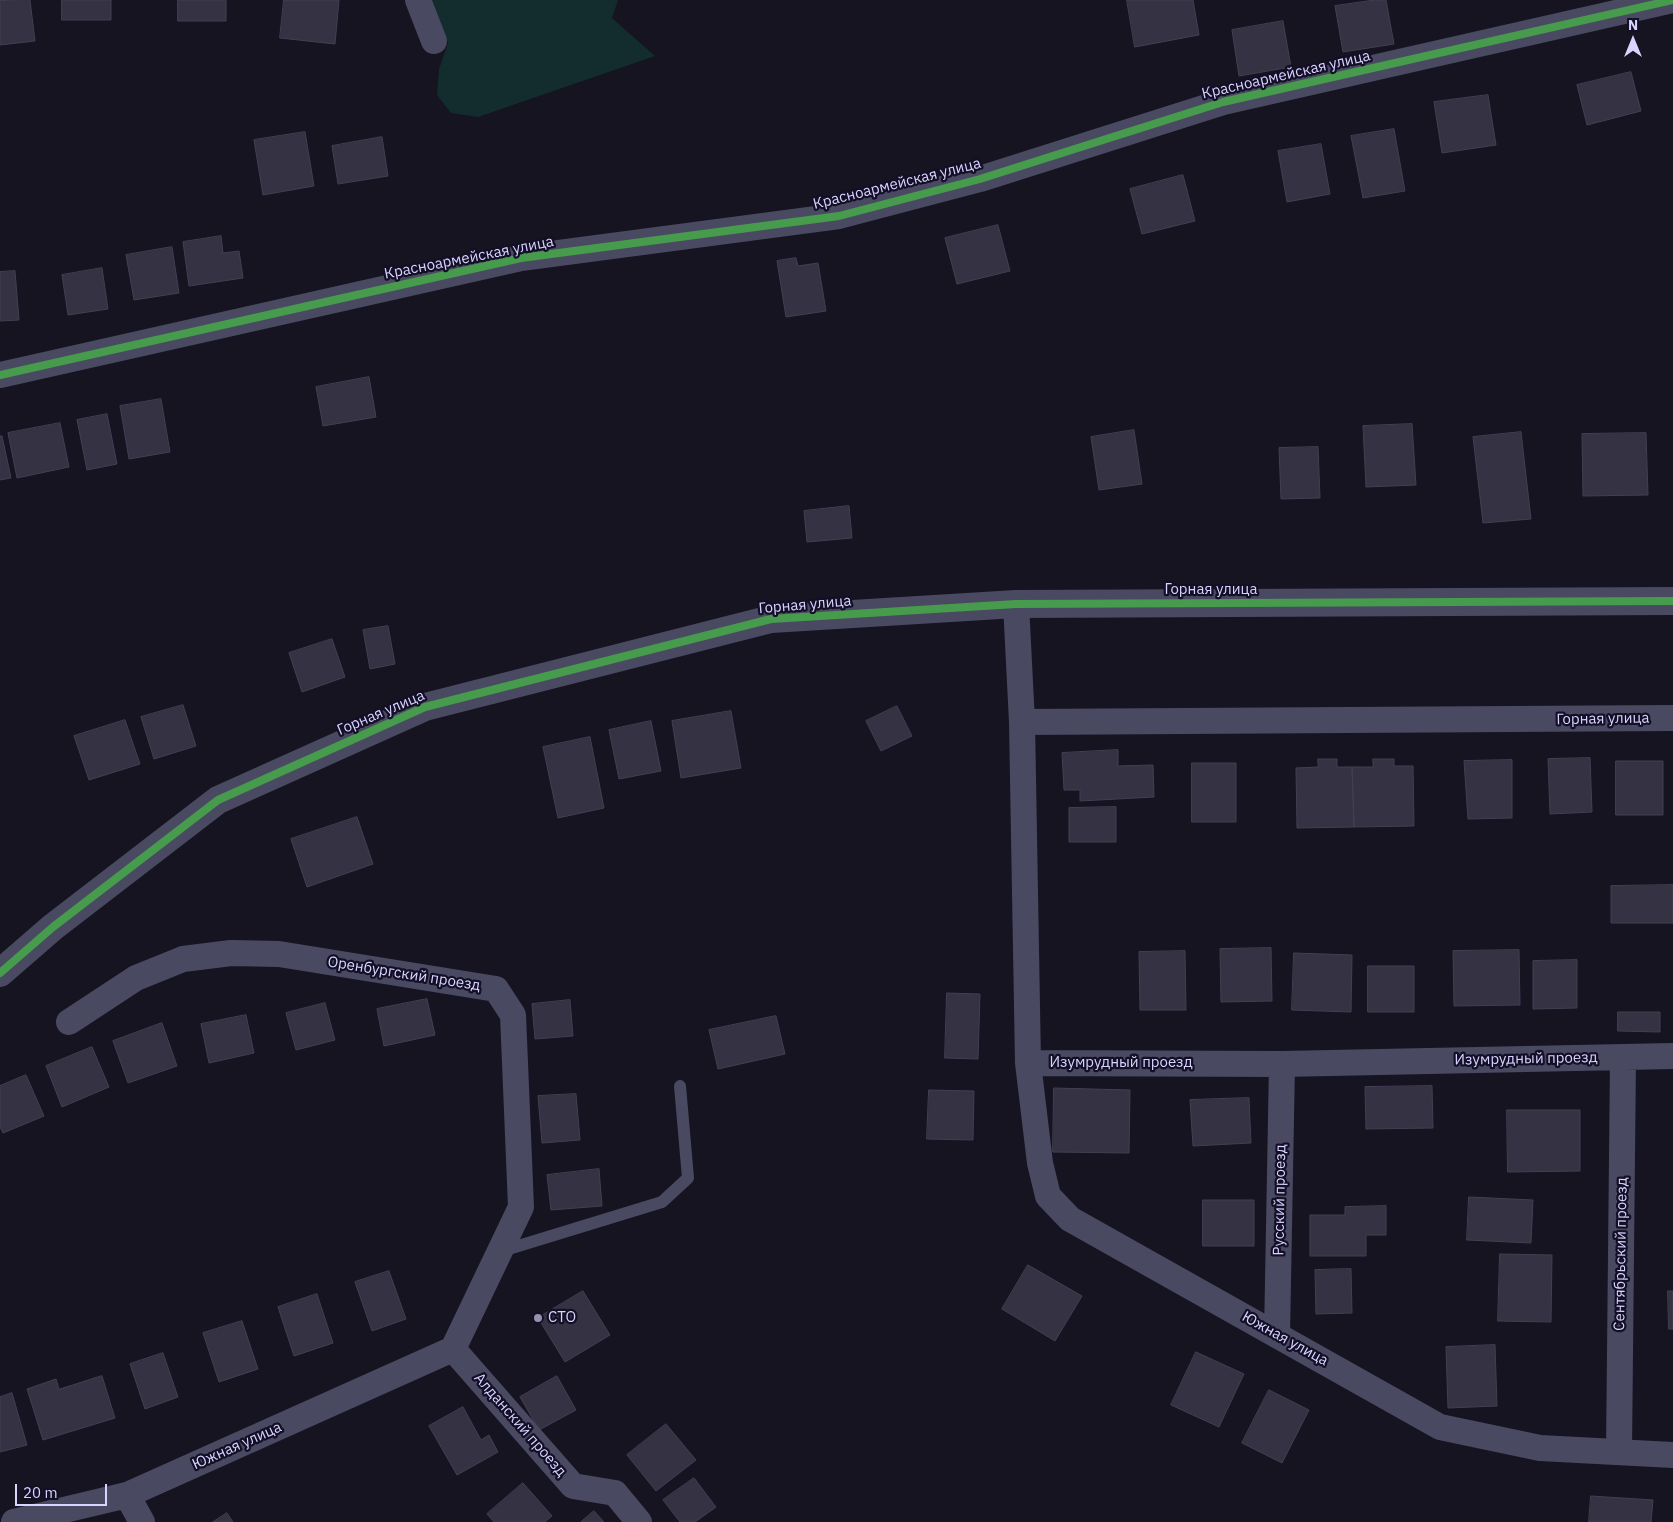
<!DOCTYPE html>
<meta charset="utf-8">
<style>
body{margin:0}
#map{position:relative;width:1673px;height:1522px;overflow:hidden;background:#161421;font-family:"IBM Plex Sans",sans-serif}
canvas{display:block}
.north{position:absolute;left:1608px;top:15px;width:50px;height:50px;-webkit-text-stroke:4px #130f26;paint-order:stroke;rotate:0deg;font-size:14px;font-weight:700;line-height:20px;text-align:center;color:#d9d4ff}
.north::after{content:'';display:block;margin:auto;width:18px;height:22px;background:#d9d4ff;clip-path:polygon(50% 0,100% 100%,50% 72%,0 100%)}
.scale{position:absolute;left:15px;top:1484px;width:92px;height:22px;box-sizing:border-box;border:2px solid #d9d4ff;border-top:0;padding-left:6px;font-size:15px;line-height:18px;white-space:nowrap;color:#d9d4ff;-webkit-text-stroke:4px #130f26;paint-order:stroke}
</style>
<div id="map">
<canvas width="1673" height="1522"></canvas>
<div class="north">N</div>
<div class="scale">20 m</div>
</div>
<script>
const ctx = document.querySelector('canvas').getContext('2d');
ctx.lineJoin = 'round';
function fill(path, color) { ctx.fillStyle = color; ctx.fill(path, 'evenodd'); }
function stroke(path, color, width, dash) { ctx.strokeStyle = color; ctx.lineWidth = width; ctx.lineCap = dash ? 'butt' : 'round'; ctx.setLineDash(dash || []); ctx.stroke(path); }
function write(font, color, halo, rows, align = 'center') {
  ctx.font = font + ' "IBM Plex Sans",sans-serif'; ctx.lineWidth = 4.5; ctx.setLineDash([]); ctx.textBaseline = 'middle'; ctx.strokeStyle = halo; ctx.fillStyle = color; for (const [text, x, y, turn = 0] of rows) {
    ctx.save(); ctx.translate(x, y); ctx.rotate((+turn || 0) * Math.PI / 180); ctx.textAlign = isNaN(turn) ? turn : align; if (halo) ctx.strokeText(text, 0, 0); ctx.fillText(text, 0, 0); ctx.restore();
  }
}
fill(new Path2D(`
 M430,0H618L612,18L655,56L478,117L451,113L437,95L439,69L448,43Z`), '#132c2d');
const building = new Path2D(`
 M30,0L35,41L0,45V1Z
 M62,0H111V20H62Z
 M178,0H226V21H178Z
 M284,0H339L335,44L280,38Z
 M1127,0H1193L1199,35L1135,47Z
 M1375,0H1386L1394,44L1343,52L1335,6Z
 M1283,21L1291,67L1239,76L1232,30Z
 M1631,72L1641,111L1587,125L1577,85Z
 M1488,95L1496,145L1442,153L1434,102Z
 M1394,129L1405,191L1363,198L1351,136Z
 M305,132L314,186L263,195L254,140Z
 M382,137L388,176L338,184L332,146Z
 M1321,144L1330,194L1287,202L1278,151Z
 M1183,175L1195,221L1142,234L1130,189Z
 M998,225L1010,271L957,284L945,238Z
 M221,236L223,253L239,251L243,278L189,286L183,242Z
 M172,247L179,293L134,300L126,255Z
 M796,258L798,266L818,263L826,311L786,317L777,261Z
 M102,268L108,309L68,315L62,275Z
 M15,271L19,320L0,321V272Z
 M369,377L376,417L323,426L316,387Z
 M161,399L170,452L129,459L120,406Z
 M107,414L117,464L87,470L77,420Z
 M60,423L69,467L17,478L8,433Z
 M1412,424L1416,485L1366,487L1363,426Z
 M1134,430L1142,484L1099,490L1091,437Z
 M1521,432L1531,519L1483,523L1473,437Z
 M1646,433L1648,495L1583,496L1582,434Z
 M0,436H2L11,478L0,480Z
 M1318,447L1320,498L1281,499L1279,448Z
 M849,506L852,538L807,542L804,511Z
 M388,626L395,664L370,669L363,630Z
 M332,639L345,677L302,692L289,653Z
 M183,705L196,746L154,759L141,717Z
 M897,706L912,736L881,751L866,721Z
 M731,711L741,768L681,778L672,721Z
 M125,720L140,764L89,780L74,736Z
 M651,721L661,771L619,779L609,730Z
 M590,737L604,808L558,818L543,747Z
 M1118,750V766L1153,765L1154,797L1080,801V790H1064L1062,753Z
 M1590,758L1592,812L1550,814L1548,759Z
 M1318,759H1337V767H1352L1354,827L1297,828L1296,768L1318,767Z
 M1373,759H1394V766H1413L1414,826L1354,827L1352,767H1373Z
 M1512,760V818L1468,819L1464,761Z
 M1616,761H1663V815H1616Z
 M1192,763H1236V822H1192Z
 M1116,807V842H1069V808Z
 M357,817L373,864L307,887L291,839Z
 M1673,885V923H1611V886Z
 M1271,948L1272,1001L1221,1002L1220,949Z
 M1519,950L1520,1005L1454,1006L1453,951Z
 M1185,951L1186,1010H1140L1139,952Z
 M1294,953L1352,955L1351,1012L1292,1010Z
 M1577,960V1008L1533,1009V961Z
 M1368,966H1414V1012H1368Z
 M947,993L980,994L978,1059L945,1058Z
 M427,999L435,1035L384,1046L377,1009Z
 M570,1000L573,1036L535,1039L532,1004Z
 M325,1003L335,1040L296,1050L286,1013Z
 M1618,1012H1660V1032L1618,1031Z
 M246,1015L254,1053L209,1063L201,1024Z
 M776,1016L785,1054L718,1069L709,1030Z
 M162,1023L177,1066L128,1083L113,1041Z
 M92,1047L109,1087L62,1107L46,1066Z
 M26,1075L44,1116L3,1133L0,1127V1086Z
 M1432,1086L1433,1128L1366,1129L1365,1087Z
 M1054,1088L1130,1090L1129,1153L1053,1152Z
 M929,1090L974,1091L973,1140L927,1139Z
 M576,1094L580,1140L542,1143L538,1096Z
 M1249,1098L1251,1143L1193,1146L1190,1100Z
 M1507,1110H1580V1171L1508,1172Z
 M599,1169L602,1206L551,1210L547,1175Z
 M1469,1197L1533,1200L1531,1243L1467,1240Z
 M1203,1200H1254V1246H1203Z
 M1386,1206V1235H1366V1256H1310V1215H1345V1207Z
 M1500,1254L1552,1255L1551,1322L1498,1321Z
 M1028,1265L1082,1296L1055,1341L1002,1309Z
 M1351,1269L1352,1313L1316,1314L1315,1270Z
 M389,1271L406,1319L372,1331L355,1282Z
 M583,1291L610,1335L565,1362L538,1318Z
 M1668,1291H1673V1329H1669Z
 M317,1294L333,1343L294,1356L278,1307Z
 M242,1321L258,1369L219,1382L203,1333Z
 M1495,1345L1497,1406L1448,1408L1446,1347Z
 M1196,1352L1244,1374L1219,1427L1171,1405Z
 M163,1353L178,1397L145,1409L130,1364Z
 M102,1376L115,1418L43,1440L27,1389L56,1379L59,1389Z
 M557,1376L576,1410L539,1430L520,1397Z
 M1269,1390L1309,1410L1282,1463L1242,1443Z
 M12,1393L27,1445L0,1452V1397Z
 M463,1407L481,1440L489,1435L498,1452L457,1475L429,1426Z
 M666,1424L696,1460L656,1491L627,1455Z
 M694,1478L716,1507L695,1522H680L663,1500Z
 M523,1483L552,1516L545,1522H494L487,1514Z
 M1591,1496L1653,1500L1651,1522H1589Z
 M594,1511L604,1522H581Z
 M227,1513L233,1522H213Z`);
fill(building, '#343243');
stroke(building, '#433f54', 1);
stroke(new Path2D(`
 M502,1251L662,1202L688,1178L680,1086`), '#4a4962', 12);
stroke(new Path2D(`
 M418,0L434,41
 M0,375L521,258L839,216L980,179L1223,102L1673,0
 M1016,604L1022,722L1028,1063L1282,1064L1673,1056
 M1022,722L1673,718
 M69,1022L136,978L183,959L231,953L279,954L496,989L513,1015L521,1207L453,1349
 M1028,1063L1040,1163L1048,1196L1070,1219L1440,1427L1540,1448L1673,1455
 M1277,1335L1282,1064
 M453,1349L573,1486L615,1493L639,1522
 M1619,1451L1623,1058
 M127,1495L142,1522
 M14,1522L127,1495L453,1349`), '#4a4962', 26);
stroke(new Path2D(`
 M0,973L53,927L218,800L425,707L771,619L1016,604L1673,601`), '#4a4962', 28);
stroke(new Path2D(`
 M0,375L521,258L839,216L980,179L1223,102L1673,0
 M0,973L53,927L218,800L425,707L771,619L1016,604L1673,601`), '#469c4c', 8);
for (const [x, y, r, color] of [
 [538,1318,5,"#9591b1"]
]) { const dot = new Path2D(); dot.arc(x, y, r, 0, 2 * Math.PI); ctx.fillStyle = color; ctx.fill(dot); stroke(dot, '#130f26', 2); }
write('15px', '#d9d4ff', '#130f26', [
 ["Красноармейская улица",1286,75,-13],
 ["Красноармейская улица",897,184,-14],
 ["Красноармейская улица",469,258,-11],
 ["Горная улица",1211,590],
 ["Горная улица",805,605,-5],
 ["Горная улица",381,713,-23],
 ["Горная улица",1603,719,-1],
 ["Оренбургский проезд",404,974,9],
 ["Изумрудный проезд",1526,1059,-1],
 ["Изумрудный проезд",1121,1063],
 ["Русский проезд",1280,1200,-89],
 ["Сентябрьский проезд",1621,1254,-89],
 ["Южная улица",1285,1339,29],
 ["Алданский проезд",520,1425,49],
 ["Южная улица",237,1446,-24]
]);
write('15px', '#d9d4ff', '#130f26', [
 ["СТО",548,1318]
], 'left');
</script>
